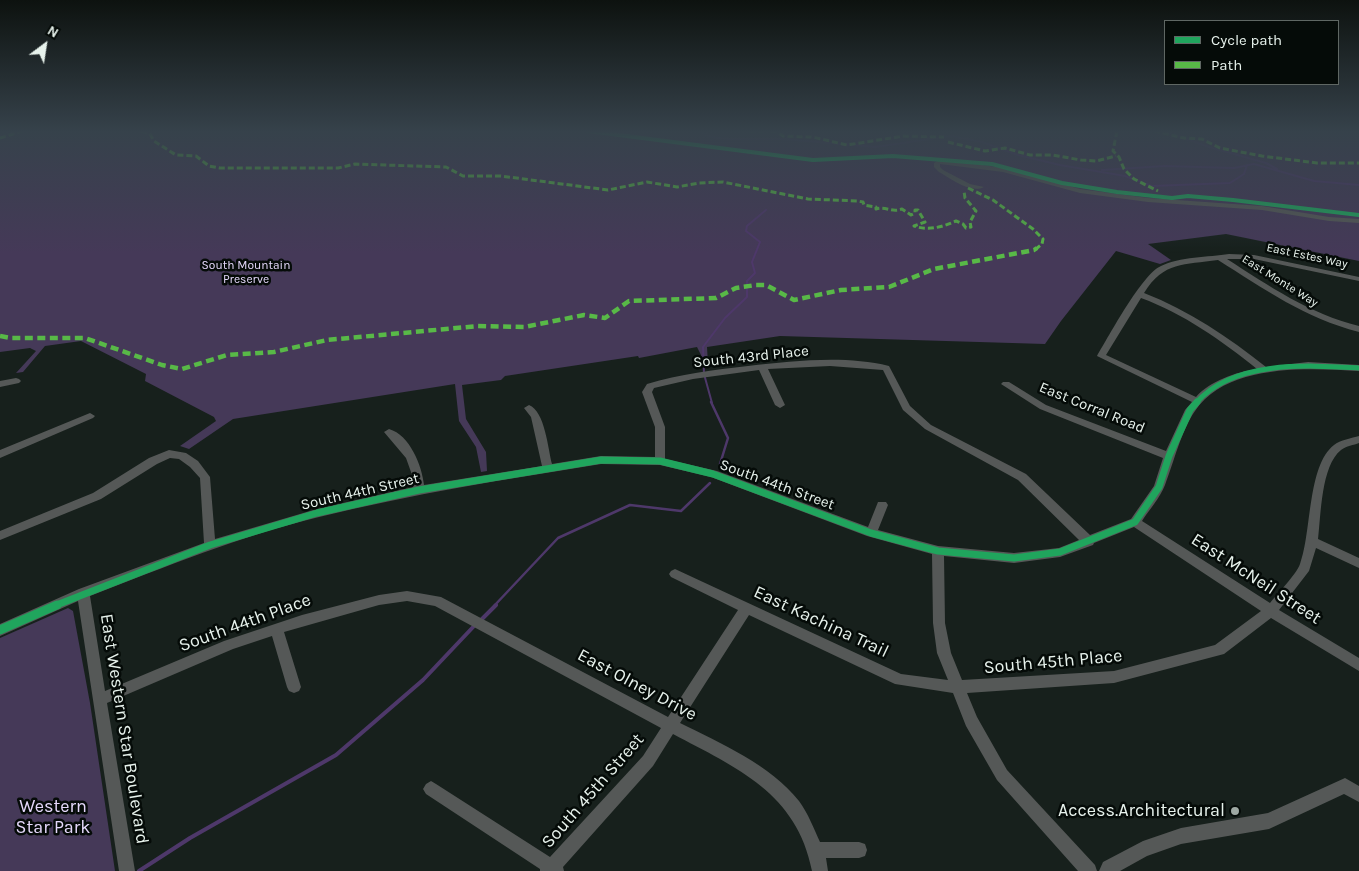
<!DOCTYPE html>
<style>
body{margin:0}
#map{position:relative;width:1359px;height:871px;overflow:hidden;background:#17201c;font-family:Karla,sans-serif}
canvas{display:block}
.legend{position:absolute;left:1164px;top:20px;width:175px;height:65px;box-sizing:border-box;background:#050b08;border:1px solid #5f6763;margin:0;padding:6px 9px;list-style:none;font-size:15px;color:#e7f2ec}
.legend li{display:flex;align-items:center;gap:10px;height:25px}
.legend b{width:25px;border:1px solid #5f6763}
.north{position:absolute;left:20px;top:20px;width:50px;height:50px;-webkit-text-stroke:4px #050b08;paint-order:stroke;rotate:31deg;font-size:14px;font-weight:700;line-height:20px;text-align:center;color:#e7f2ec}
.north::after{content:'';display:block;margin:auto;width:18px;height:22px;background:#e7f2ec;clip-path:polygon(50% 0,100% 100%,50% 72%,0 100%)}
</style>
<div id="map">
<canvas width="1359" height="871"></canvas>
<ul class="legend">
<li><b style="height:6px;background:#20a55d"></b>Cycle path</li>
<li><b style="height:6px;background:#58b947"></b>Path</li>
</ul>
<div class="north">N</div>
</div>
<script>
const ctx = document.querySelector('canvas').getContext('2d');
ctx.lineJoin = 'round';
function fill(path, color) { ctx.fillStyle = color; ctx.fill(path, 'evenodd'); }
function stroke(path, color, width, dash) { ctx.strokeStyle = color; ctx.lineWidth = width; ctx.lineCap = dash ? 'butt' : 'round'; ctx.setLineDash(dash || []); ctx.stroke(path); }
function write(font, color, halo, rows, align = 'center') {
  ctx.font = font + ' Karla,sans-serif'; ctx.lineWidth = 5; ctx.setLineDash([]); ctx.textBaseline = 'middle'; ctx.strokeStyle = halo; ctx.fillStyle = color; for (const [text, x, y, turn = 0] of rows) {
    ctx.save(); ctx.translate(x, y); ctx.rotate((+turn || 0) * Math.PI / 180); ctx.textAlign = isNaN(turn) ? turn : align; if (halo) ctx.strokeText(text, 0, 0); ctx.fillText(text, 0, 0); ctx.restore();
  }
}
fill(new Path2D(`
 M0,131H1359V261L1226,234L1148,244L1171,260L1160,264L1116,251L1061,321L1045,344L780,336L707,347L708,364H701V355L697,347L639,358L638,356L505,376L501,380L462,385L466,419L486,452L487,471L481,472L476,447L459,421L455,384L233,419L189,449L180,446L216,421L214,417L145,381L146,374L81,341L45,346L23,372L16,373L36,351L30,348L0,352Z
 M68,608L73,611L90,703L115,871H0V638Z`), '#453958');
stroke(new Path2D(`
 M697,131L712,137L729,139H783L875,147L951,136L982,142L1018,155L1060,165L1125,176L1152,186L1230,183L1244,174L1247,165
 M1165,131L1209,147L1266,163L1277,169
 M1102,170L1165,166L1234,168L1254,164L1314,181L1359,185
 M712,403L704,374L703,347L725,318L747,297V281L755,273L752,262L760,242L746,231L747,226L766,210`), '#4e386a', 2);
stroke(new Path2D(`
 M711,402L728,438L720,464
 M494,606L558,538L630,505L681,511L710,483`), '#4e386a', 2.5);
stroke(new Path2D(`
 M481,620L496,605
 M139,871L190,838L336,755L423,680L475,625`), '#4e386a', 4);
fill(new Path2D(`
 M941,159L1003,168L1080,189L1148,198L1262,206L1329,217L1359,219V223L1329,221L1262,210L1148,202L1080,193L1003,172L940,164V167L943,170L970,184L984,187C971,194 951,179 939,172L934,167V163Z
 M1229,254L1254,255L1359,277V281L1254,259H1227C1269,286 1310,314 1359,326V332C1305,318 1264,289 1218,260C1184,265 1164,261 1144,293C1190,311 1228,337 1266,367L1308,362L1359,365V371C1309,368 1227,363 1195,411C1181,431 1174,462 1165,485C1160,498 1149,510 1142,521L1270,603C1277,594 1296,575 1300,564C1312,532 1307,466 1334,445C1340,440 1352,438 1359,436V443C1354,445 1346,446 1341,450C1321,466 1321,515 1318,539L1359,558V568L1316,548L1309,571L1279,610L1359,658V671L1271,618L1224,654L1114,683L967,693L977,717L1007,770L1095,865L1097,871H1078L997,780L966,726L953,693L895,684L749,615L680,723C720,743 771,765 799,801C808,813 814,829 820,842H859L865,844L867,850L865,856L859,858H826L828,871H812C797,793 737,768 673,734L653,766L563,867L564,871H540V869L426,794L423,789L426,784L431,781L436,784L550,857L643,756L661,728L435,606L407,601L379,605L284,632L301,687L299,691L294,693L289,691L287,687L272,636L233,649L107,703L135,871H119L78,601L0,636V624L79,589L204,543L200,478L190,467L179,459L170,458L157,464L101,499L0,540V531L93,493L149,458L169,450L186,453L198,461L210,477L215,539L317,509L413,487L411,472L406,458L384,432L389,429C410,435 422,466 424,485L542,466L531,417L524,408L529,405C545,411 548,449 552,464L601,456L655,457V427L642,392L647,384C680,374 714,370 748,366C794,361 844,355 889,366L910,406L931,425L1026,474L1090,535L1131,519L1154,486L1163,458L1040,409L1001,384L1003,382H1009L1046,405L1166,451L1185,410L1192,402L1097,356C1109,336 1142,274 1161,266C1179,257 1209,257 1229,254ZM1141,298C1184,314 1221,340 1257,369C1236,372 1210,381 1196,397L1106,355ZM830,366L883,370L903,410L925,429L1018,480L1079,540L1059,548L1014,553L938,546L878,530L888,505L886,502H878L868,527L717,471L665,459V427L652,392L654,388L693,379L759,370L775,405L780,408L785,405L768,369ZM601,464L660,465L711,477L867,536L932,554L933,623L937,653L948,680L901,674L675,569L671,571L669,574L671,577L738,610L668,717L441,597L407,591L379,595L302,615L224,641L105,691L90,596C165,567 240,536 319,517C412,494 507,479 601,464ZM1134,527L1261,611L1215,645L1114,671L962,680L951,653L945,623L944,556L1014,563L1060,557L1093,545L1094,543Z
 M16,378L19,379L21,381L19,383L0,387V381Z
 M90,413L95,416L93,418L0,458V450Z
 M1345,778L1359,786V802L1344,794L1269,829L1181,844L1147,856L1120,871H1099L1103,862L1143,841L1181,828L1268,813Z`), '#555857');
stroke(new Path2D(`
 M141,131L150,134L154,141L176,155L196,156L209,166L220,168H338L355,164L446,167L463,176H501L608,190L647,182L677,187L699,183L723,182L808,199L858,201L863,202L864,205L876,207V209C887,206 891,213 902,209L911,215L915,213V210H918L925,222L914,226C929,231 942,227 956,221L963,224L966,228L971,227L970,222L976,211L965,198L964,191
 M749,131H762
 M771,131L778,132L783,136L813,137L847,145L903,136L944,137
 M1117,131L1113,151L1119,157L1124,169L1134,179L1158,191
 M1154,131L1184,138L1202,139L1220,148L1262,156L1317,163H1359
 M0,138L22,131
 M948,142L985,151L1005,148L1030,155H1052L1081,160L1096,161L1116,156
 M968,188L993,200L1033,229L1043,239L1042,244L1036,249`), '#58b947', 3, [6, 3]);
stroke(new Path2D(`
 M0,336L11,338H85L162,365L182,369L227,355L274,352L327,340L478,326L524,327L584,315L605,318L629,301L716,298L736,288L756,285H766L794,300L841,290L889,287L934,269L1034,250L1037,248`), '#58b947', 4.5, [8, 4.5]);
stroke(new Path2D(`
 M588,131L813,160L893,156L992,164L1062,183L1117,192L1172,198L1188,196L1233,200L1359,215`), '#20a55d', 4);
stroke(new Path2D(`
 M1196,403C1233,360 1307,365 1359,368`), '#20a55d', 5);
stroke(new Path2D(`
 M54,606L210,545L317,513L419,490L601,460L660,461L713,474L871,533L938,551L1014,558L1060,552L1135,522L1159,487L1169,456L1190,410L1197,402`), '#20a55d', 7);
stroke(new Path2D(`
 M0,630L57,605`), '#20a55d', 9);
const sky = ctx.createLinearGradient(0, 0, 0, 253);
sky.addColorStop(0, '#0d120f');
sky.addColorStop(0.52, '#36424b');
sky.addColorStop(1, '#36424b00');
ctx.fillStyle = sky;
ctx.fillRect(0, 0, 1359, 253);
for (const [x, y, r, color] of [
 [1235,811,5,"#9ea8a3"]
]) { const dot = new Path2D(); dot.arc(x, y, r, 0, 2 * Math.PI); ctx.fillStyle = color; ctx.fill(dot); stroke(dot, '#050b08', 2); }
write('12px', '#e7f2ec', '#050b08', [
 ["East Estes Way",1307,256,12],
 ["East Monte Way",1280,281,32]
]);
write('12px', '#e5d8fb', '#050b08', [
 ["South Mountain",246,266],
 ["Preserve",246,280]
]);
write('15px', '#e7f2ec', '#050b08', [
 ["South 43rd Place",751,357,-6],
 ["East Corral Road",1092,408,22],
 ["South 44th Street",777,485,20],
 ["South 44th Street",360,492,-13]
]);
write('18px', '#e7f2ec', '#050b08', [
 ["East McNeil Street",1256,579,33],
 ["East Kachina Trail",821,622,25],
 ["South 44th Place",245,623,-20],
 ["South 45th Place",1053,662,-5],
 ["East Olney Drive",637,685,28],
 ["East Western Star Boulevard",124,729,81],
 ["South 45th Street",593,791,-49]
]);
write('18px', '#e5d8fb', '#050b08', [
 ["Western",53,807],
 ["Star Park",53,828]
]);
write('18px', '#e7f2ec', '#050b08', [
 ["Access.Architectural",1225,811]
], 'right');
</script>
